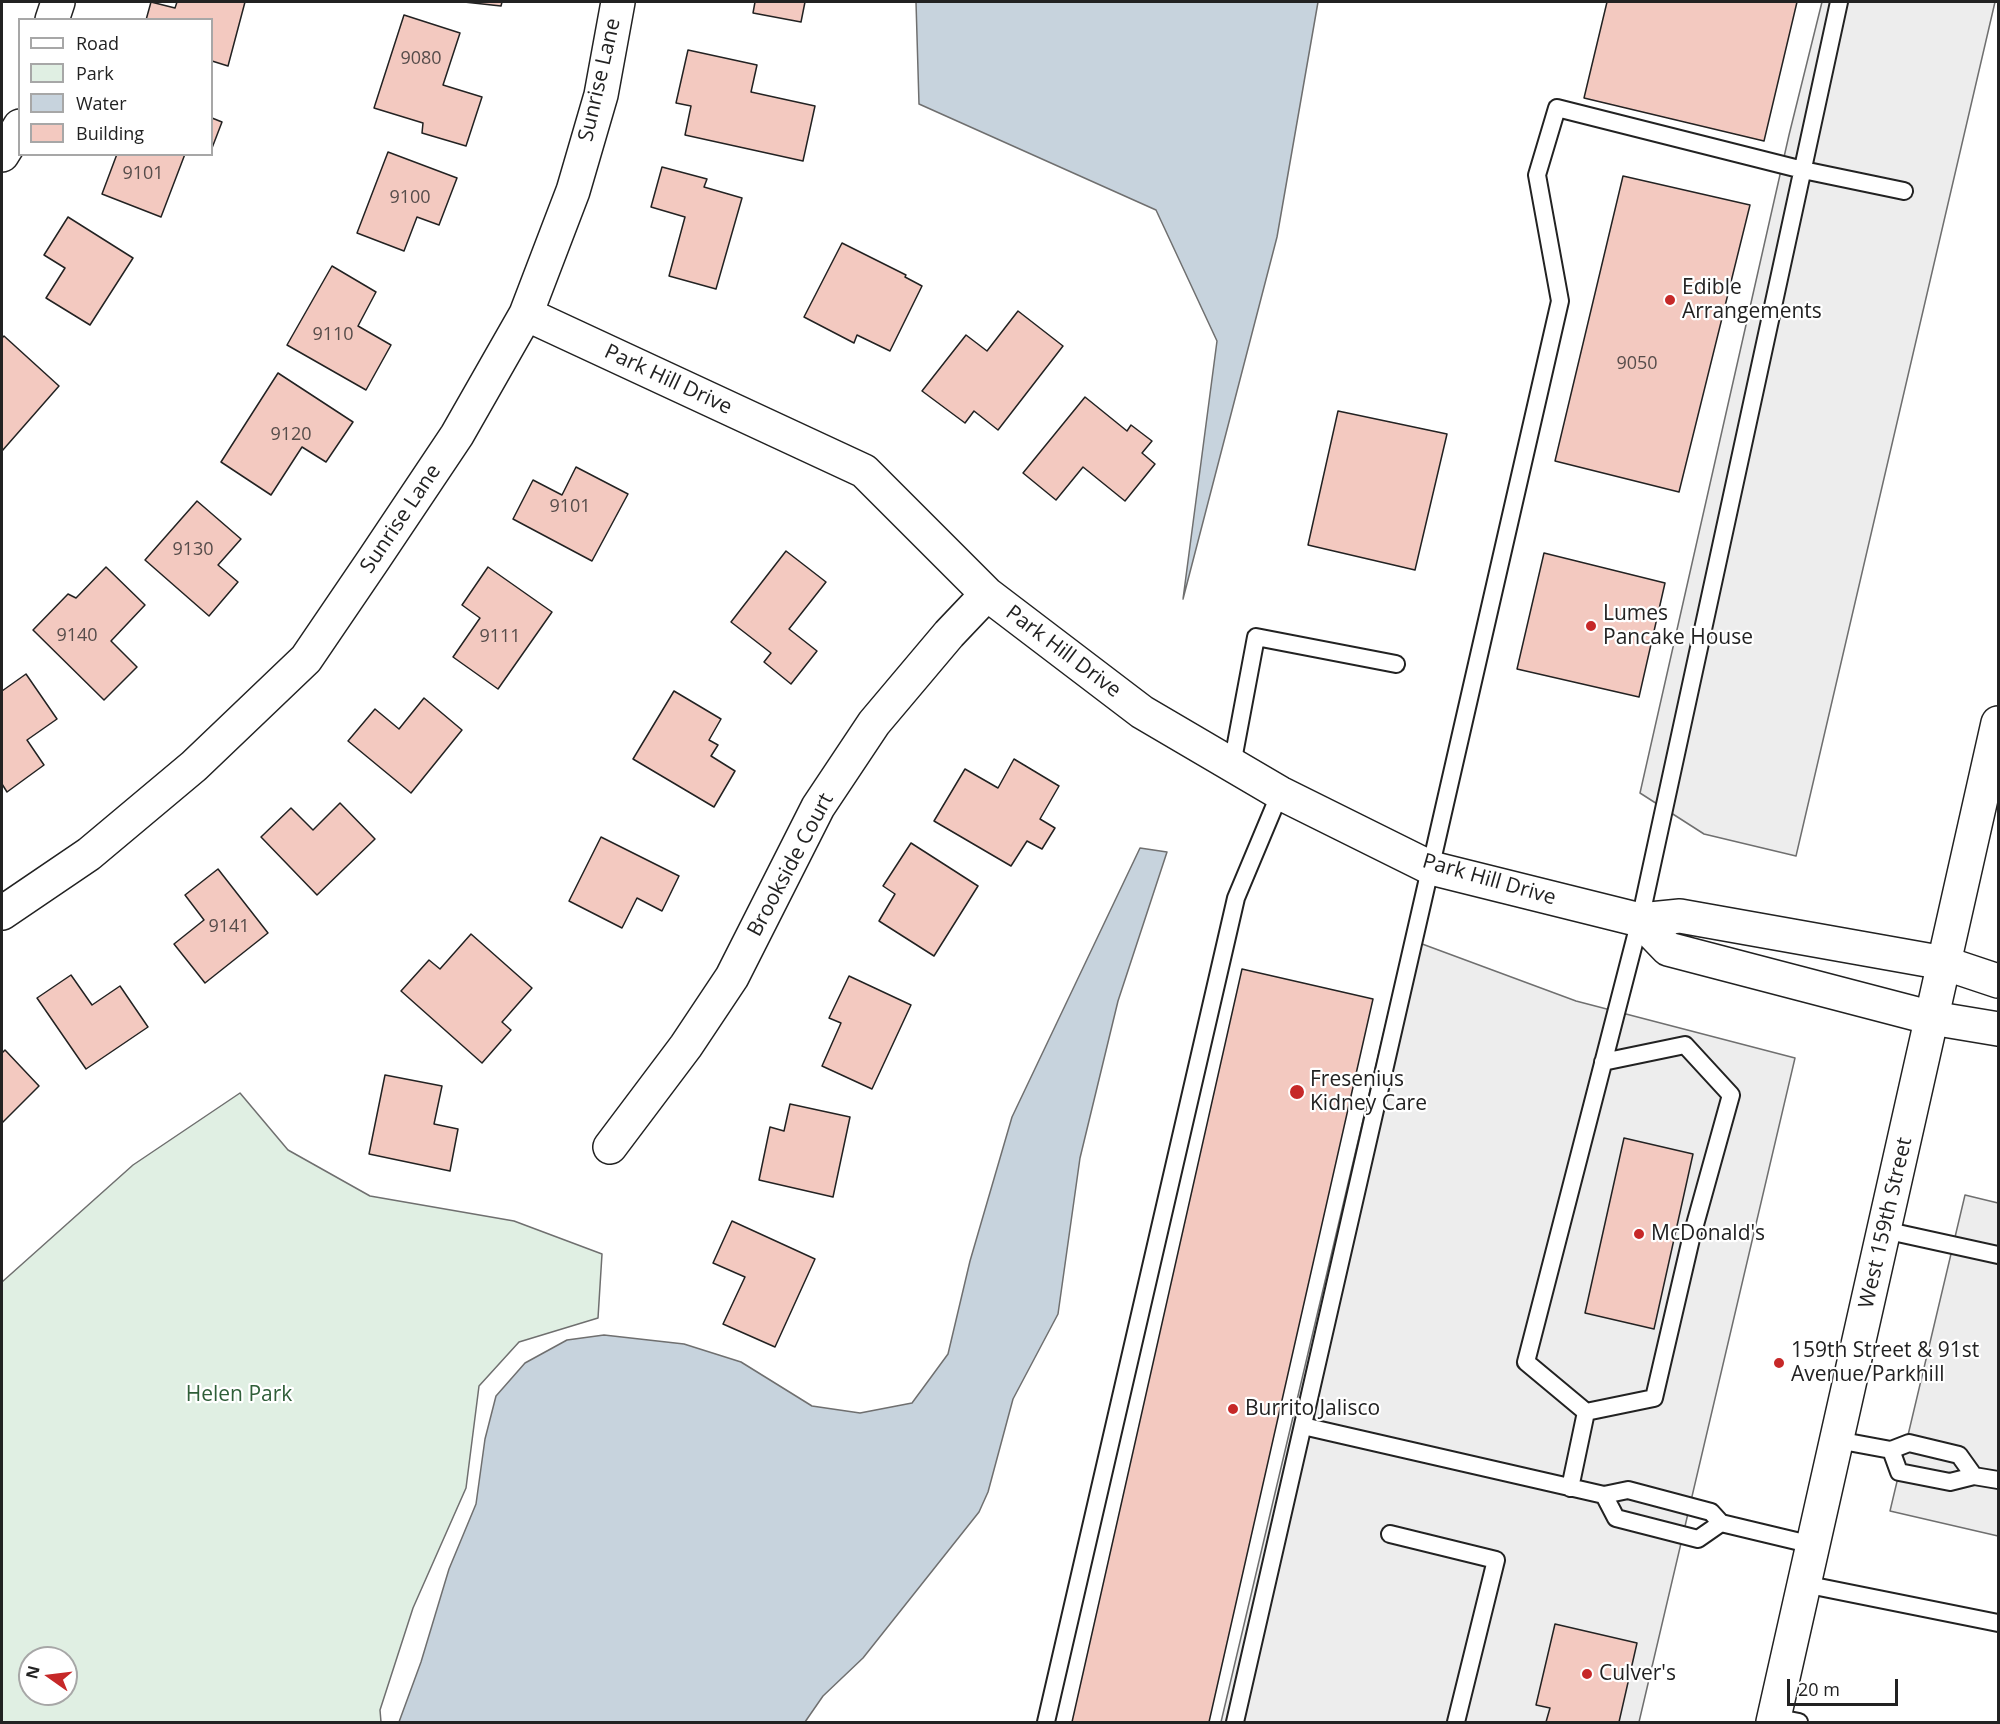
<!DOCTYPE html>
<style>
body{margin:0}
#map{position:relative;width:2000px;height:1724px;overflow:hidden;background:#fff;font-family:"Open Sans",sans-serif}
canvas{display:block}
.frame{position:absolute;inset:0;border:3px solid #222;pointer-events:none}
.legend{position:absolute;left:18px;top:18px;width:195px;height:138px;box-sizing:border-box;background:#fff;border:2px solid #a7a7a7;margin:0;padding:8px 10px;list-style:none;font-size:18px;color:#222}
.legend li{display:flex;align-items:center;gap:12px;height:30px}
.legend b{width:30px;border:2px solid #a7a7a7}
.north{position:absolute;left:18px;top:1646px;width:60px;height:60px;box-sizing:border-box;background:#fff;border:2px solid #a7a7a7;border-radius:50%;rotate:284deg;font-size:16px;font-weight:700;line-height:24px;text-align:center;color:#222}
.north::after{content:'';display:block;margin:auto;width:21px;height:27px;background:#c62828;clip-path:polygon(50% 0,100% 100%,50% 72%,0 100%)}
.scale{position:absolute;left:1787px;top:1679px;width:111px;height:27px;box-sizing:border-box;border:3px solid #222;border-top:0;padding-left:8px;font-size:18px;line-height:21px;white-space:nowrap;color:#222;-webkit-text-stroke:4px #fff;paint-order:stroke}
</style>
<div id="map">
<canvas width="2000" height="1724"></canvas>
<div class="frame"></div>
<ul class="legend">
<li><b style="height:8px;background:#fff"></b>Road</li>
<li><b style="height:16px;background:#e0efe3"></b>Park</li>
<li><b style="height:16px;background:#c7d3dd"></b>Water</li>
<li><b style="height:16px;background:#f3c9c0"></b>Building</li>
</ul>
<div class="north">N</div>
<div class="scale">20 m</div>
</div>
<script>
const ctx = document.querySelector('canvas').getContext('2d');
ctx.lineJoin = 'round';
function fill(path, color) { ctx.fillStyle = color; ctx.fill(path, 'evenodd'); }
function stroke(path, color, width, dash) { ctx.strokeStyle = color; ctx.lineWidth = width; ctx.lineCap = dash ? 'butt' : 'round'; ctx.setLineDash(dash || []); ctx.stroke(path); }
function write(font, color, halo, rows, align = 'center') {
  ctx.font = font + ' "Open Sans",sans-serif'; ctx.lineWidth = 4.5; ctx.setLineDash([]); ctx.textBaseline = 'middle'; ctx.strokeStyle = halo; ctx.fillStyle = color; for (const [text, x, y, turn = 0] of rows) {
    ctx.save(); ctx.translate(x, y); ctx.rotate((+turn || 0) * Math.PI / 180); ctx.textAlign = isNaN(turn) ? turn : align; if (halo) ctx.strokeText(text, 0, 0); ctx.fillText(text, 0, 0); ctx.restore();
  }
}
const green = new Path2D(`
 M240,1093L288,1150L370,1196L514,1221L602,1254L598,1318L519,1342L479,1386L466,1488L413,1608L380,1710L381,1722H2V1282L133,1165ZM30,1658H66V1694H30Z`);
fill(green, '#e0efe3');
stroke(green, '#6f6f6f', 1.5);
const parking = new Path2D(`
 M1822,2H1995L1796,856L1704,834L1640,793L1789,135Z
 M1406,938L1576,1001L1795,1058L1639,1722H1221Z
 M1965,1195L1998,1203V1536L1890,1511Z`);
fill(parking, '#ededed');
stroke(parking, '#6f6f6f', 1.5);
const water = new Path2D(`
 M916,2H1318L1277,237L1183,599L1217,341L1156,210L919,104Z
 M1140,848L1167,852L1118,1001L1080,1158L1058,1314L1013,1399L988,1492L979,1512L863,1658L823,1696L805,1722H399L421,1662L449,1569L476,1504L485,1439L496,1396L525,1363L567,1340L604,1335L684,1344L741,1362L812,1406L860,1413L912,1403L948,1354L970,1261L1012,1117Z`);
fill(water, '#c7d3dd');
stroke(water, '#6f6f6f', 1.5);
const building = new Path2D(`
 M151,2L175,8L177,2H245L228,66L212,61V20H146Z
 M464,2H502L501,6Z
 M755,2H805L801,22L753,13Z
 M1607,2H1797L1764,141L1584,98Z
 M404,15L460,33L443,85L482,97L466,146L422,133L423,123L374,108Z
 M688,50L757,65L751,92L815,106L803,161L685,135L691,106L676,103Z
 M212,118L222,122L212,148Z
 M388,152L457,178L439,225L417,217L404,251L357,233Z
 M117,154H185L161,217L102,194Z
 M662,167L707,179L704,187L742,198L716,289L669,276L685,217L651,207Z
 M1623,176L1750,205L1679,492L1555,461Z
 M68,217L133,258L90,325L46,298L65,268L44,255Z
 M842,243L906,275L905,277L922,286L890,351L857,335L854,343L804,317Z
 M332,266L376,292L358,326L391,345L366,390L287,345Z
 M1018,311L1063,346L998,430L974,411L965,423L922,391L966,335L987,351Z
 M4,336L59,386L2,451V338Z
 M278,373L353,422L326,462L302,447L271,495L221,462Z
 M1085,397L1127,431L1131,425L1152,441L1142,453L1155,464L1125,501L1083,467L1056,500L1023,473Z
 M1338,411L1447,434L1415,570L1308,545Z
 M576,467L628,494L592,561L513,519L533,480L562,495Z
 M197,501L241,539L218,565L238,582L209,616L145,560Z
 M786,551L826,582L789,629L817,651L791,684L764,662L771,653L731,622Z
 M1544,553L1665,583L1639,697L1517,669Z
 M106,567L145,605L111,641L137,667L104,700L33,630L68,594L76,598Z
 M488,567L552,612L498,689L453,657L480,618L462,605Z
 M26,674L57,719L27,740L44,765L7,792L2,784V691Z
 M674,691L721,719L709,740L718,745L711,756L735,771L714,807L633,759Z
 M424,698L462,730L411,793L348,741L375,709L399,729Z
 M1014,759L1059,786L1040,819L1055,828L1042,849L1027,841L1011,866L934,821L965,769L998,788Z
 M340,803L375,839L317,895L261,837L291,808L313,830Z
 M601,837L679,876L662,911L637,898L622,928L569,901Z
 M911,843L978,886L934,956L879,921L895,894L883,886Z
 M218,869L268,933L205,983L174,944L204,920L185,895Z
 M471,934L532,988L502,1022L511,1030L482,1063L401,991L429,960L440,969Z
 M1242,969L1373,999L1209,1722H1072Z
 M71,975L92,1005L120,986L148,1027L86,1069L37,998Z
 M849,976L911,1005L872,1089L822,1066L841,1023L829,1018Z
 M5,1050L39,1086L2,1123V1053Z
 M385,1075L442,1086L434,1124L458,1129L450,1171L369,1154Z
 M790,1104L850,1117L833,1197L759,1180L770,1127L784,1131Z
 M1624,1138L1693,1154L1654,1329L1585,1313Z
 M732,1221L815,1259L775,1347L723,1324L745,1277L713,1263Z
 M1555,1624L1637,1643L1619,1722H1546L1550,1708L1536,1705Z`);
fill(building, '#f3c9c0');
stroke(building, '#222', 1.5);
const lane = new Path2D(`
 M1232,765L1256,637L1396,664
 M1603,1062L1685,1045L1731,1095L1691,1239L1654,1398L1586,1412L1526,1362L1640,920L1839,2
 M1884,1230L1998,1255
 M1303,1426L1604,1495L1628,1490L1711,1512L1721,1523L1813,1545
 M1837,1440L1891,1450L1909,1443L1959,1455L1974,1476
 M1891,1450L1899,1472L1950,1482L1974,1476L1998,1480
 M1570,1488L1586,1412
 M1604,1495L1616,1518L1698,1539L1721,1523
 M1390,1534L1496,1560L1456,1722
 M1804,1584L1998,1623
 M1774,1717L1799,1722
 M1046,1722L1236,898L1280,793
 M1235,1722L1560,301L1537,175L1557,108L1803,170L1904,191`);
const street = new Path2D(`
 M52,20L58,2
 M2,155L20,126
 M526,314L864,471L987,594L1142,712L1280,793L1431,868L1640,920L1680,916L1944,963L1998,981
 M2,913L89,854L194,766L306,659L374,559L457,435L526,314L573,191L601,95L618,2
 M1640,920L1668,949L1932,1018L1998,1029
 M610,1147L686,1046L732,977L818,807L874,723L949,634L987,594`);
const primary = new Path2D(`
 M1773,1722L1998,723`);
stroke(lane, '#222', 20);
stroke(street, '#222', 36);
stroke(primary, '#222', 36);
stroke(lane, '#fff', 16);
stroke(street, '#fff', 33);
stroke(primary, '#fff', 33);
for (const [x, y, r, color] of [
 [1670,300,6,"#c62828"],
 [1591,626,6,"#c62828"],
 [1297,1092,8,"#c62828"],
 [1639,1234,6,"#c62828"],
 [1779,1363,6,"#c62828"],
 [1233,1409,6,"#c62828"],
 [1587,1674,6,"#c62828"]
]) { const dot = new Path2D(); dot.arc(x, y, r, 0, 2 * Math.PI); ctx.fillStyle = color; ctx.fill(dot); stroke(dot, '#fff', 2); }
write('18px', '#564c4a', null, [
 ["9080",421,59],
 ["9101",143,174],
 ["9100",410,198],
 ["9110",333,335],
 ["9050",1637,364],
 ["9120",291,435],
 ["9101",570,507],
 ["9130",193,550],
 ["9140",77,636],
 ["9111",500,637],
 ["9141",229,927]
]);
write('21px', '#222', '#fff', [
 ["Sunrise Lane",600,80,-77],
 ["Park Hill Drive",668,380,25],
 ["Sunrise Lane",401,519,-56],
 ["Park Hill Drive",1063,652,37],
 ["Brookside Court",791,865,-62],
 ["Park Hill Drive",1489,880,16],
 ["West 159th Street",1886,1223,-77]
]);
write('21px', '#222', '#fff', [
 ["Edible",1682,288],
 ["Arrangements",1682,312],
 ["Lumes",1603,614],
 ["Pancake House",1603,638],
 ["Fresenius",1310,1080],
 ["Kidney Care",1310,1104],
 ["McDonald's",1651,1234],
 ["159th Street & 91st",1791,1351],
 ["Avenue/Parkhill",1791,1375],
 ["Burrito Jalisco",1245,1409],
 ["Culver's",1599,1674]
], 'left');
write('21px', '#2f5e38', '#fff', [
 ["Helen Park",239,1395]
]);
</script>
